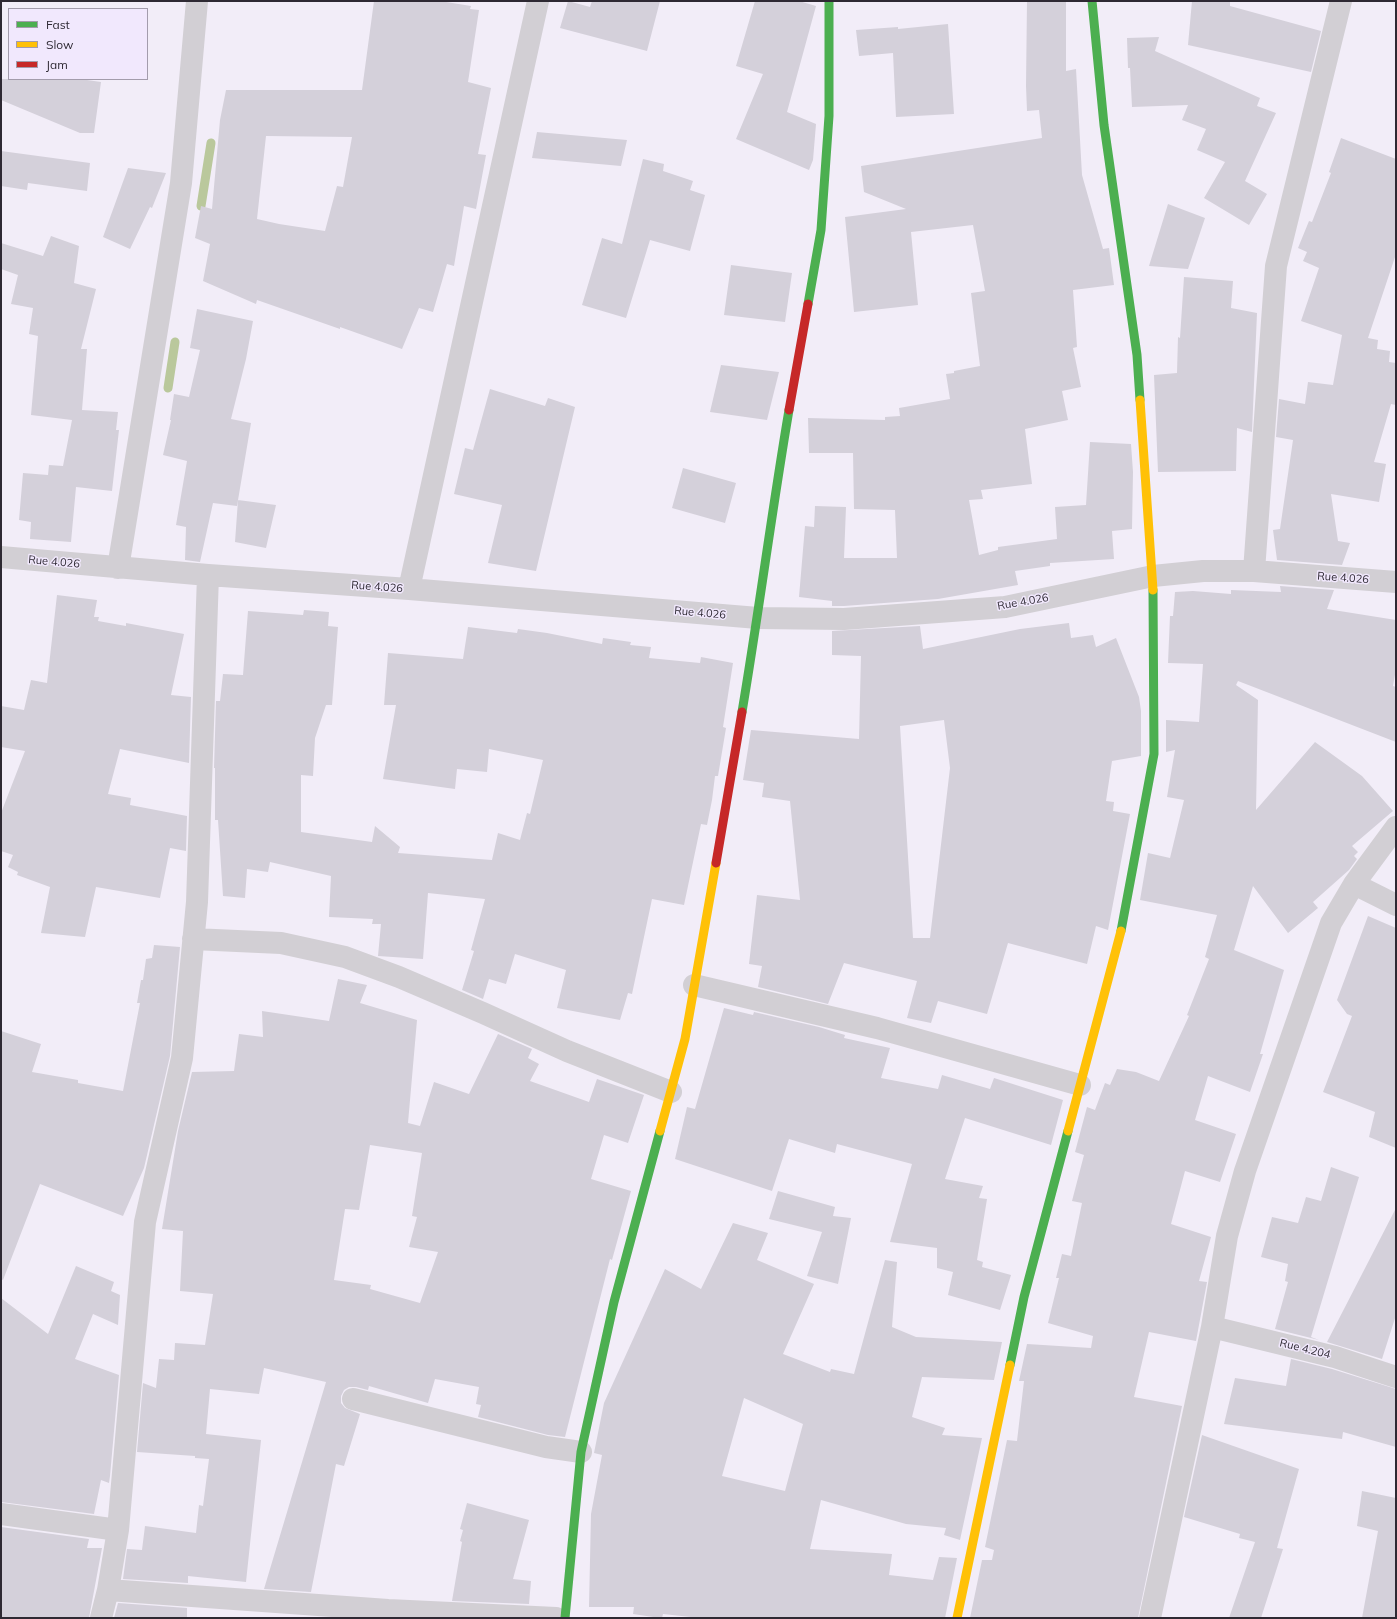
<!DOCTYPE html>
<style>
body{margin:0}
#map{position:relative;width:1397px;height:1619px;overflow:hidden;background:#f2edf8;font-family:Mulish,sans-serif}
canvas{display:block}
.frame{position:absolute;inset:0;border:2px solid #2e2933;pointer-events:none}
.legend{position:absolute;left:8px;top:8px;width:140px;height:72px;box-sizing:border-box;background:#f1e8fd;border:1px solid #a39cac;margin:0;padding:5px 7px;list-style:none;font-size:12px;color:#2e2933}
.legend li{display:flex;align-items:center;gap:8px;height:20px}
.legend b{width:20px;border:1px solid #a39cac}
</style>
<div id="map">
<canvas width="1397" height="1619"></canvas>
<div class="frame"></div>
<ul class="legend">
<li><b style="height:5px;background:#4caf50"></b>Fast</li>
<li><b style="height:5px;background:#ffc107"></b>Slow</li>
<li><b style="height:5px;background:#c62828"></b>Jam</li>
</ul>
</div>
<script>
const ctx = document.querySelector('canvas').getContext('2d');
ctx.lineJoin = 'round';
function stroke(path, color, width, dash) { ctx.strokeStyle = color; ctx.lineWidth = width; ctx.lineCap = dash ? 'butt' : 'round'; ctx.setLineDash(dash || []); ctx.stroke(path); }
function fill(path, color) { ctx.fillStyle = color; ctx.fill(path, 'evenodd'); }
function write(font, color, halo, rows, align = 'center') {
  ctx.font = font + ' Mulish,sans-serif'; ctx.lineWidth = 3; ctx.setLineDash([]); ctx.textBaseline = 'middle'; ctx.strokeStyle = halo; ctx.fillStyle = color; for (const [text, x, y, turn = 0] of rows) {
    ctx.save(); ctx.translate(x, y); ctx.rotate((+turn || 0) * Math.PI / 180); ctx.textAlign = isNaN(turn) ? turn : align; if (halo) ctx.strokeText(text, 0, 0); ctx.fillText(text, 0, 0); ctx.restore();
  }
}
stroke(new Path2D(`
 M201,206L211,143
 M168,388L175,342`), '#bac89c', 9);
fill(new Path2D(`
 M374,1H440L471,6L470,9L479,10L468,82L491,88L478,154L486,155L476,209L464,206L454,266L447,264L433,312L419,308L402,349L340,327V329L257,300L256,304L203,281L210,244L195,238L201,206L212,209L220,120L226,90H362ZM266,136L352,137L343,187L337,186L325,231L279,224L257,219Z
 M568,1L590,7L592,1H660L647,51L560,28Z
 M755,1H799L816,6L787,112L816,124L813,160L809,170L736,139L763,74L736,66Z
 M1027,1H1066V71L1076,69L1082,175L1103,249L1109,248L1114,285L1073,290L1077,347L1073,348L1081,387L1062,391L1068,420L1025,429L1032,484L981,490L983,499L969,500L979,555L998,550V547L1057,539L1055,507L1086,505L1090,442L1131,444L1133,472L1132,529L1112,531L1114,559L1050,563V566L1015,571L1018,585L938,599L844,606H832V601L799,597L805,526L814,527L815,506L846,507L844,558H897L895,510L854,509L853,453H809L808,418L885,420V417L900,416L899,408L950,399L946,374L954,373V371L980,366L971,293L985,291L973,225L911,232L918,305L854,312L845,217L906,209L864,192L861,166L1042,138L1039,110L1027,111L1026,86Z
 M1192,1H1230V6L1321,31L1311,72L1188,45Z
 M948,24L954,114L896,117L893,53L859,56L856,30L898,27V29Z
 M1159,37L1155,51L1260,98L1257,106L1276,113L1245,181L1267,194L1249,225L1204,198L1225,162L1197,150L1206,129L1182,120L1188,105L1132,107L1130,68H1128L1127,38Z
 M1,79H80L101,82L94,133H80L1,100Z
 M537,132L627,140L621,166L532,158Z
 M1341,138L1396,159V254L1368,338L1378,340L1377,349L1390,351L1389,362L1396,363V405L1391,404L1374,462L1386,464L1379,502L1331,494L1338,541L1350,543L1342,565L1277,560L1273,530L1280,529L1293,440L1276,437L1279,399L1305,404L1308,382L1333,385L1342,335L1301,321L1319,268L1303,261L1307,252L1298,248L1309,221L1312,222L1331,173L1329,172Z
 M1,151L90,163L87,191L28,183L27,190L1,186Z
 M643,159L664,164L663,171L693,181L690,190L705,195L690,251L650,240L626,318L582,305L602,238L622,244Z
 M128,168L166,173L152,208L150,207L130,249L103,237Z
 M1168,204L1205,218L1188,269L1149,266Z
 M51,236L79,246L74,283L96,289L81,349H87L82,410L118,412L116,430H119L112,491L76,487L71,542L30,539L31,522L19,520L23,473L48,475L49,465L63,466L72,420L31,415L38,336L29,334L33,308L11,304L18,275L1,269V243L43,256Z
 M731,265L792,273L785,322L724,315Z
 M1184,277L1233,281L1231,308L1257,313L1252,432L1237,428L1236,471L1158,472L1154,375L1177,373L1178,337L1180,338Z
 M197,309L253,321L246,359L231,419L251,423L237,506L213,503L200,562L185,560L186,527L176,525L187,461L163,455L171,420H170L174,394L189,397L200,350L190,348Z
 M721,365L779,372L767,420L710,412Z
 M490,389L545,406L548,398L575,407L536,571L488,563L502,505L454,494L465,448L473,450Z
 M683,468L736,483L725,523L672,508Z
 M238,500L276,505L266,548L235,542Z
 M1280,586L1334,590L1327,609L1396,620V669L1393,686L1396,687V742L1238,681L1236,685L1258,700L1256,810L1315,742L1362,776L1393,811L1352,846L1358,852L1354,856L1357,859L1349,870L1313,902L1318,908L1288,933L1253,886L1234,950L1284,970L1260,1054H1263L1250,1092L1208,1076L1195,1120L1236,1134L1220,1182L1185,1171L1171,1224L1211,1237L1199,1281L1207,1282L1196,1341L1149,1332L1134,1397L1182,1406L1138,1618H970L982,1560H992L994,1550L985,1547L1007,1440L1017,1441L1024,1381H1019L1027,1344L1091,1348L1093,1336L1048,1323L1059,1278H1056L1062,1254L1071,1256L1082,1203L1072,1201L1084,1155L1075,1152L1087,1107L1095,1110L1105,1083L1110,1085L1117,1069L1136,1072L1159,1081L1189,1016L1187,1015L1209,959L1205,957L1217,915L1140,900L1148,853L1170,858L1184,800L1167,797L1175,750L1166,752V720L1199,722L1203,664L1168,663L1170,616H1173L1175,592L1193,591L1231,594V590L1281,592Z
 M57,595L97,600L94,617H99L98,621L126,626V623L184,634L171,695L191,697L189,763L120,749L108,794L131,798L130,805L187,816L186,851L170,848L160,898L96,887L85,937L41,933L50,887L17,875L18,872L8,867L13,855L1,851V813L25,751L1,747V706L24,710L31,680L47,683Z
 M304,610L329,612L328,626L338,627L332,705H326L315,738L313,776L301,775V832L372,842L375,826L400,847L398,853L492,860L498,833L520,840L527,813L530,814L543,760L489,749L487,772L457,769L455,789L383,779L396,705H384L388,653L463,659L468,627L517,633L518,629L547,633L602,644L603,638L631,642L630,645L651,647L649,658L700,663L701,657L733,663L723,727L726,728L718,776H715L712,800L707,825L701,824L684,905L652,899L632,994L628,993L620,1020L557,1008L566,970L515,954L506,984L489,979L483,999L462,990L474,951L471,950L485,899L428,893L423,959L378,956L381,924H372L373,919L329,917L331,876L270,862L268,872L247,869L245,898L223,896L218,820H215V768H214L216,701H220L223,674L243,675L248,611L303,615Z
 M1069,623L1071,638L1093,635L1096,647L1116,638L1139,697L1141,711V756L1112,761L1106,801L1114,802L1113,811L1130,814L1108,930L1096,926L1087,964L1008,943L987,1014L938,1001L931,1023L907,1018L917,981L844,963L828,1004L758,987L762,966L749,964L757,895L800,900L790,801L762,797L764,783L743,780L751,730L859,739L861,656L832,655V631L920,626L923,649L1020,629ZM944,720L950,768L930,938H913L900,726Z
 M1368,916L1396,928V1148L1369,1137L1375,1112L1323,1092L1352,1016L1347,1014L1337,1000Z
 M154,945L180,947L170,1056L144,1168L123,1216L40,1184L3,1280L1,1279V1031L41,1044L32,1072L78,1080V1083L123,1091L140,1003H137L141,980H143L146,959L152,958Z
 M338,979L367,985L360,1003L417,1020L408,1123L420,1126L434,1082L469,1094L498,1034L532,1049L528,1058L539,1064L530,1081L589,1102L597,1079L644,1095L628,1143L604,1135L591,1179L631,1191L612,1260L610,1259L565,1437L548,1435L478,1417L481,1405L476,1404L479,1387L435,1379L428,1403L369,1386L368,1390L356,1387H349L344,1390L341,1396V1403L345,1408L360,1414L344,1466L336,1464L311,1592L264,1589L326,1382L264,1368L259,1394L210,1389L206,1434L261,1440L246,1582L188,1576V1583L123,1579L127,1549L142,1550L145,1526L196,1533L199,1505L203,1506L209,1459L195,1458V1456L137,1452L143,1383L156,1388L159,1359L174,1360L175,1343L205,1345L213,1294L180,1291L183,1231L162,1229L178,1131L192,1072L234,1071L239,1034L263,1037L262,1011L329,1021ZM370,1145L422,1153L412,1216L417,1217L409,1247L438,1252L420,1303L370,1289L371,1285L334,1280L345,1209L359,1210Z
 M724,1008L753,1015L754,1012L819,1027L845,1035L844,1038L890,1048L881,1078L938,1089L942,1075L990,1089L994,1078L1063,1100L1051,1145L965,1118L945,1179L983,1186L979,1198L987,1199L977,1260L983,1262L982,1267L1011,1275L1000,1310L948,1295L953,1272L937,1268V1248L890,1242L912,1164L837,1144L835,1153L789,1139L772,1191L675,1159L687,1107L695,1109Z
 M1331,1167L1359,1177L1311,1337L1319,1340L1275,1329L1288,1282L1285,1281L1288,1264L1261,1257L1272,1217L1298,1223L1306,1197L1321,1201Z
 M778,1191L835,1207L833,1216L851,1218L838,1284L807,1276L822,1232L769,1219Z
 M1396,1208V1315L1382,1359L1327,1342Z
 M733,1223L768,1233L757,1260L814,1284L783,1354L830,1372L831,1369L854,1374L885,1260L897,1262L892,1327L916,1337L1002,1342L994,1380L922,1377L912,1417L945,1428L942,1435L982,1438L960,1540L944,1535L946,1528L906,1524L821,1500L810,1549L892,1554L889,1575L933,1580L939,1557L957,1558L945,1618H700L663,1614L662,1618H660L633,1614L634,1607H589L591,1514L602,1455L594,1453L604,1403L665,1269L701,1289ZM744,1398L803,1424L785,1491L722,1476Z
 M76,1266L114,1282L111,1291L120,1295L118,1325L93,1314L75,1359L119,1375L110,1476L109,1483L101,1480L94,1514L1,1502V1298L48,1334Z
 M1291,1359L1332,1369L1396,1389V1447L1343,1432L1342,1439L1224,1424L1235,1378L1286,1386Z
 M1202,1435L1299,1469L1277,1548L1283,1549L1261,1618H1229L1255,1542L1239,1538L1240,1534L1184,1517Z
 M1362,1491L1396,1498V1618H1362L1378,1531L1357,1526Z
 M467,1503L529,1520L513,1579L531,1581L529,1604L452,1601L462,1542L460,1541L463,1530L460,1529Z
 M1,1527L89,1539L87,1548H102L89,1618H1Z
 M118,1603L187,1608V1618H114Z`), '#d4d0da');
stroke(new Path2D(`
 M1,557L208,575L409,589L758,618L844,619L1005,607L1153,576L1203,571H1254L1396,582
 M118,568L181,183L197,1
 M1254,571L1276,266L1341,1
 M409,589L538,1
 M1354,884L1396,905
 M193,939L281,943L345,957L399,977L483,1013L567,1051L671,1092
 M694,985L877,1028L1080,1085
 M1212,1327L1335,1357L1396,1377
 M353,1399L546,1447L581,1452
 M1,1514L118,1530
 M108,1590L388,1610L556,1618
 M101,1618L108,1590L118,1530L145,1222L182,1058L197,902L208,575
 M1150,1618L1212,1327L1227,1236L1245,1171L1331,923L1354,884L1396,827`), '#d2cfd4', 22);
stroke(new Path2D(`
 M1092,1L1104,125L1137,355L1140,400
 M808,304L821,230L829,116V1
 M742,712C759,611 772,510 789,410
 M1121,931L1154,754L1153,590
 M1010,1365L1024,1297L1068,1131
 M565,1618L581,1452L614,1302L660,1131`), '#4caf50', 9);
stroke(new Path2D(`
 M1140,400L1153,590
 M660,1131L685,1039L716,863
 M1068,1131L1121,931
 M957,1618L1010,1365`), '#ffc107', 9);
stroke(new Path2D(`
 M789,410L808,304
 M716,863L742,712`), '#c62828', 9);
write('11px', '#2e2933', '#f1e8fd', [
 ["Rue 4.026",54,562,5],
 ["Rue 4.026",1343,578,4],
 ["Rue 4.026",377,587,4],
 ["Rue 4.026",1023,602,-10],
 ["Rue 4.026",700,613,5],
 ["Rue 4.204",1305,1349,14]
]);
</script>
